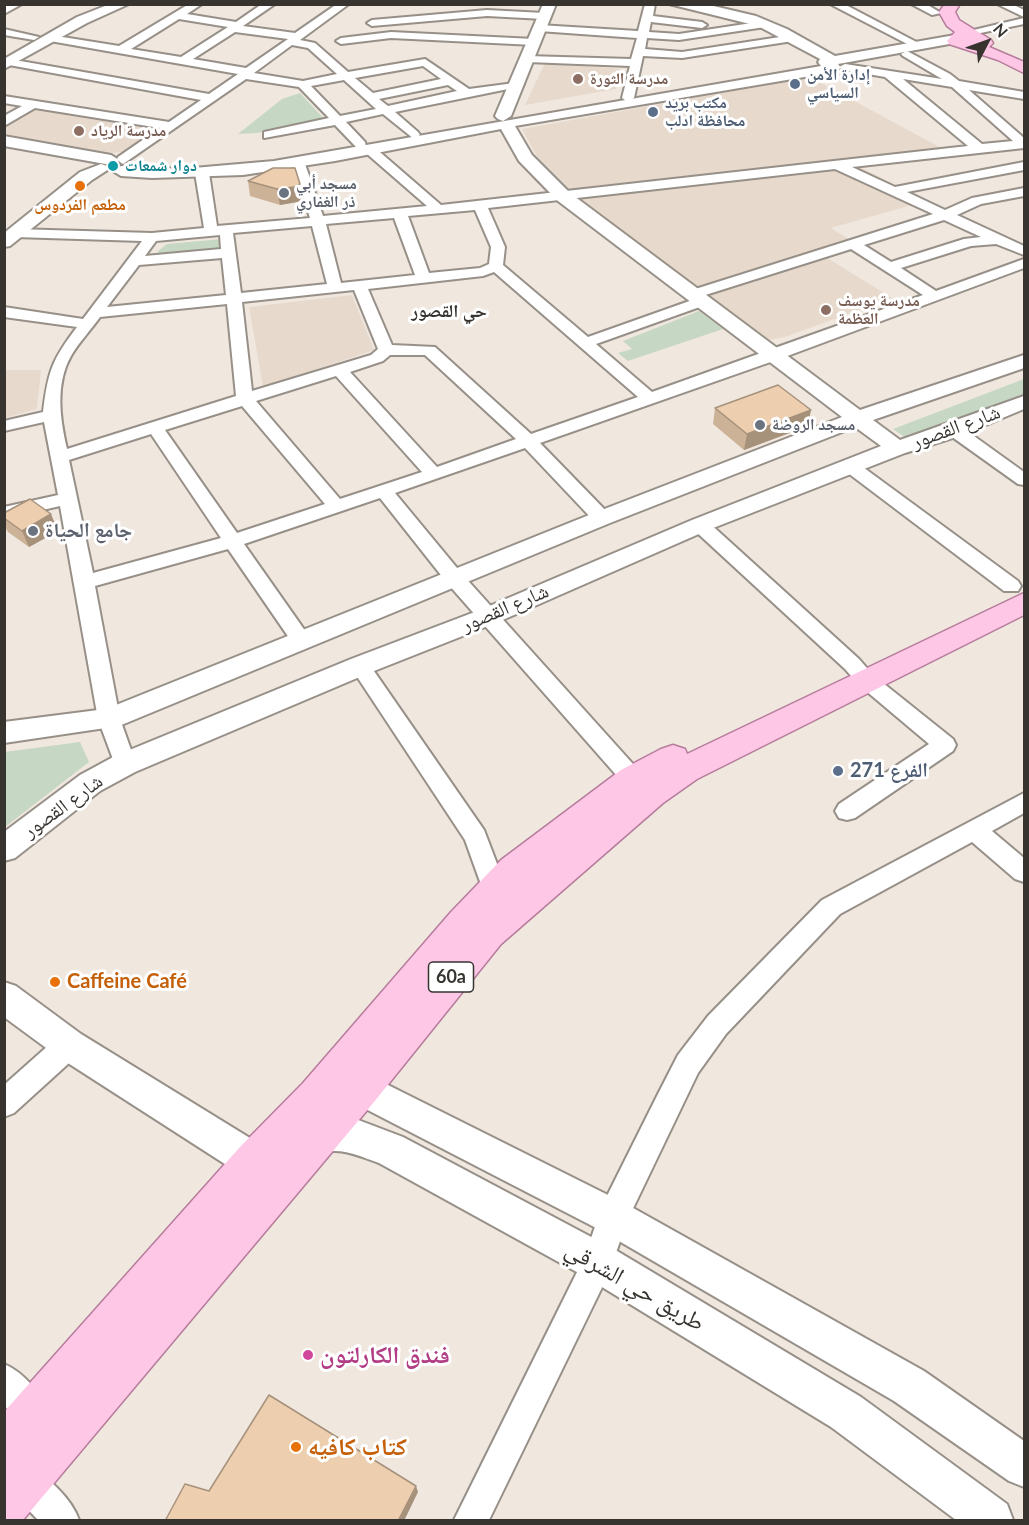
<!DOCTYPE html>
<meta charset="utf-8">
<style>
body{margin:0}
#map{position:relative;width:1029px;height:1525px;overflow:hidden;background:#f0e7df;font-family:Lato,sans-serif}
canvas{display:block}
.frame{position:absolute;inset:0;border:6px solid #373430;pointer-events:none}
.north{position:absolute;left:957px;top:12px;width:60px;height:60px;-webkit-text-stroke:4px #fff;paint-order:stroke;rotate:49deg;font-size:16px;font-weight:700;line-height:24px;text-align:center;color:#373430}
.north::after{content:'';display:block;margin:auto;width:21px;height:27px;background:#373430;clip-path:polygon(50% 0,100% 100%,50% 72%,0 100%)}
</style>
<div id="map">
<canvas width="1029" height="1525"></canvas>
<div class="frame"></div>
<div class="north">N</div>
</div>
<script>
const ctx = document.querySelector('canvas').getContext('2d');
ctx.lineJoin = 'round';
function fill(path, color) { ctx.fillStyle = color; ctx.fill(path, 'evenodd'); }
function stroke(path, color, width, dash) { ctx.strokeStyle = color; ctx.lineWidth = width; ctx.lineCap = dash ? 'butt' : 'round'; ctx.setLineDash(dash || []); ctx.stroke(path); }
function write(font, color, halo, rows, align = 'center') {
  ctx.font = font + ' Lato,"Noto Naskh Arabic",sans-serif'; ctx.lineWidth = 6; ctx.setLineDash([]); ctx.textBaseline = 'middle'; ctx.strokeStyle = halo; ctx.fillStyle = color; for (const [text, x, y, turn = 0] of rows) {
    ctx.save(); ctx.translate(x, y); ctx.rotate((+turn || 0) * Math.PI / 180); ctx.textAlign = isNaN(turn) ? turn : align; if (halo) ctx.strokeText(text, 0, 0); ctx.fillText(text, 0, 0); ctx.restore();
  }
}
fill(new Path2D(`
 M545,63L621,69L616,89L525,105Z
 M810,77L954,155L862,168L926,201L831,228L850,240L693,289L581,203L540,162L522,129Z
 M34,108L156,129L122,152L104,154L5,134V126Z
 M824,256L892,298L785,337L769,340L709,296L723,288Z
 M352,295L374,350L263,387L249,307Z
 M5,370H41L37,409L5,418Z`), '#e7dacc');
fill(new Path2D(`
 M300,93L324,119L257,133L238,134L282,99Z
 M222,239L224,252L161,257L158,251L167,244Z
 M699,311L723,329L628,361L618,353L632,349L623,341Z
 M1024,379V396L909,440L893,429Z
 M80,742L89,762L5,827V752Z`), '#c6d8c4');
const minor = new Path2D(`
 M8,4H22L4,14V7Z
 M189,4H202L187,14L236,22L262,4H275L243,26L295,33L337,4H349L300,40L315,43L348,72L425,59L469,89L522,82L524,84L518,87L395,112L418,132L420,135L414,139L383,114L346,122L365,142L366,147H374L441,205L968,146L885,77L845,70L839,67L845,64L942,79L903,56L901,54L907,51L950,74L959,81L1024,92V99L969,90L1024,138V148L852,167L895,187L1024,162V170L907,192L945,210L972,198L1024,188V196L981,204L957,215L1024,246V255L996,244L971,246L901,268L936,291L1024,259V268L782,358L540,443L609,514L611,518L609,522H595L525,448L395,493L462,574L641,773L644,779L641,785L633,788L625,785L448,584L380,498L244,544L308,635L311,640L308,645L301,647L294,645L228,549L95,586L120,719L136,764L133,770L125,773L117,770L98,719L60,506L4,519V507L58,495L44,422L4,431V421L43,412C48,371 52,360 77,327L4,317V307L83,319L142,241L15,237L8,233L15,229L152,233L204,228L195,173L202,169L209,173L217,226L310,218L293,164L299,160L305,164L323,216L427,206L366,153L365,148H357L335,125L264,138V132L329,118L299,87L246,79L123,164L117,160L118,157L160,128L35,108L4,126V116L22,106L4,103V96L169,122L201,100L9,65L5,64L4,60L9,59L209,94L238,74L50,41L45,38L50,35L119,46ZM179,19L228,27L181,57L131,49ZM235,32L288,39L246,68L193,59ZM292,45L308,48L337,74L303,81L254,73ZM423,66L441,79L373,93L355,78ZM903,79L952,87L1013,141L982,144ZM344,80L376,109L340,116L311,86ZM448,85L457,91L388,106L379,99ZM835,169L933,214L689,291L687,294L689,297H699L851,249L923,295L652,392L596,344L708,304L711,301L708,298H698L588,337L503,265L505,247L488,208ZM475,210L491,247L489,264L480,268L429,273L408,216ZM394,218L415,275L341,283L326,224ZM944,220L981,237L964,239L891,262L864,245ZM312,226L327,284L241,293L233,233ZM220,235L221,249L145,256L156,241ZM222,258L226,295L107,307L139,265ZM494,272L638,397L531,434L435,347L392,345L368,289L483,276ZM354,290L378,349L371,355L252,391L242,302ZM227,304L236,396L67,449C60,419 55,384 71,356C79,342 91,330 100,317ZM390,355H425L516,439L437,467L350,372L383,361ZM336,376L422,472L340,499L256,401ZM242,406L325,504L237,533L165,430ZM151,434L221,538L93,573L69,460Z
 M645,4H655L653,16L702,22L707,25L702,28L651,22L649,32L679,34L765,21L770,24L765,27L679,40L647,38L645,49L682,52L793,35L798,38L793,41L682,58L643,56L634,98L628,102L622,98L630,66L527,62L521,59L527,56L631,59L637,38L539,31L534,28L539,25L638,31Z
 M830,4H844L924,46L915,48Z
 M911,4H926L941,13L932,15Z
 M997,4H1012L1024,10V17Z
 M487,10L544,13L549,16L544,19L487,16L372,26L367,23L372,20Z
 M1024,18V24L966,36L961,33Z
 M4,29L39,37L34,40L4,35Z
 M391,32L534,39L539,42L534,45L391,38L341,44L336,41L341,38Z
 M954,425L960,426L1024,472V485L1018,484L948,434L945,430L948,426Z
 M850,461L856,462L1018,581L1021,586L1018,591H1004L844,470L841,466L844,462Z
 M700,519L707,521L859,659L873,675L953,739L956,745L953,751L855,818L847,820L839,818L835,811L839,804L929,744L859,685L845,669L693,529L691,525L693,521Z
 M360,659L367,661L484,830L507,890L502,908L493,911L484,908L481,901L483,890L465,840L350,666L353,661Z
 M1024,793V813L992,831L1024,858V882L1015,879L972,842L840,914L726,1034L698,1073L627,1221L609,1273L489,1520H454L585,1256L602,1206L657,1096L678,1055L708,1016L822,900Z
 M69,1033L79,1036L83,1045L79,1054L14,1113L4,1117V1085L59,1036Z
 M4,1364C24,1372 44,1397 53,1417L48,1429L36,1434L24,1429L4,1405Z
 M25,1465C46,1474 72,1499 79,1520H38L13,1494L8,1482L13,1470Z`);
const tertiary = new Path2D(`
 M110,4H129L87,23L4,69V59L77,17Z
 M543,4H556L511,116L503,121L498,119L495,116Z
 M669,4H705L756,16L787,29L835,56L955,35L962,39L955,43L838,64L841,68L834,72L515,126L532,155L570,193L860,410L1024,355V368L873,420L900,440L1024,396V409L962,435L905,453L708,530L498,622L369,673L135,772L100,791L15,858L4,861V832L80,775L115,756L351,659L480,610L692,520L881,446L855,427L610,523L119,726L4,743V722L106,709L594,513L842,417L558,201L519,161L501,129L335,161L243,175L152,178L121,176L113,171L121,166L182,169L274,161L821,66L818,62L820,59L758,26Z
 M4,136L111,155L119,160L111,165L4,146Z
 M101,164L107,166L109,169L92,180L10,246L4,247V233L80,172Z
 M4,982L16,986L81,1034L258,1143L271,1141L284,1146L289,1159L284,1172L255,1180L242,1175L57,1056L4,1017Z
 M360,1071L626,1204L924,1371L1024,1441V1487L1009,1481L894,1401L600,1230L358,1105L342,1108L330,1103L324,1091L330,1079Z
 M323,1114L353,1118L403,1137L612,1248L861,1397L1007,1504L1013,1520H956L831,1427L584,1276L379,1163C354,1154 337,1145 312,1156L299,1150L294,1138L299,1126Z`);
const primary = new Path2D(`
 M945,4H960L955,12L959,20L991,40L993,43L989,47L1024,62V73L998,60L949,44L947,41L955,32L947,26L939,12Z
 M1024,593V615L697,779L663,803L501,944L374,1102L23,1520H4V1412L240,1147L303,1083L451,912L501,860L621,770L661,749L673,745L685,749L687,754Z`);
stroke(minor, '#979088', 4);
stroke(tertiary, '#979088', 4);
stroke(primary, '#b67c9b', 3);
fill(minor, '#fff');
fill(tertiary, '#fff');
fill(primary, '#fdc7e5');
fill(new Path2D(`
 M248,181L300,184L302,200L297,202L280,205L250,196Z
 M715,408L808,426L744,450L713,424Z
 M4,513L58,531L29,547L8,532L4,525Z`), '#ccb297');
fill(new Path2D(`
 M300,184L302,200L297,202L280,205L277,189Z
 M811,410L808,426L744,450L747,434Z
 M51,514L58,531L29,547L22,531Z
 M416,1486L418,1492L404,1521H398Z`), '#a6917b');
const building = new Path2D(`
 M273,168H295L300,184L294,187L277,189L248,181Z
 M778,385L811,410L747,434L715,408Z
 M30,499L51,514L22,531L4,518V513Z
 M269,1395L416,1486L398,1521H165L185,1484L209,1491Z`);
fill(building, '#edcfb0');
stroke(building, '#a6917b', 1.5);
for (const [x, y, r, color] of [
 [578,79,6,"#8d6e63"],
 [795,84,6,"#5c6f8a"],
 [653,112,6,"#5c6f8a"],
 [79,131,6,"#8d6e63"],
 [113,166,6,"#0f9aa8"],
 [80,186,6,"#e8710a"],
 [284,193,6,"#6b7280"],
 [826,310,6,"#8d6e63"],
 [760,425,6,"#6b7280"],
 [33,531,6,"#6b7280"],
 [838,771,6,"#5c6f8a"],
 [55,982,6,"#e8710a"],
 [308,1355,6,"#d1479c"],
 [296,1447,6,"#e8710a"]
]) { const dot = new Path2D(); dot.arc(x, y, r, 0, 2 * Math.PI); ctx.fillStyle = color; ctx.fill(dot); stroke(dot, '#fff', 2); }
write('bold 16px', '#4e5e75', '#fff', [
 ["إدارة الأمن",807,75],
 ["السياسي",807,93],
 ["مكتب بريد",665,103],
 ["محافظة ادلب",665,121]
], 'left');
write('bold 16px', '#785e54', '#fff', [
 ["مدرسة الثورة",590,79],
 ["مدرسة الرياد",91,131],
 ["مدرسة يوسف",838,301],
 ["العظمة",838,319]
], 'left');
write('bold 16px', '#0d838f', '#fff', [
 ["دوار شمعات",125,166]
], 'left');
write('bold 16px', '#5b616d', '#fff', [
 ["مسجد أبي",296,184],
 ["ذر الغفاري",296,202],
 ["مسجد الروضة",772,425]
], 'left');
write('bold 16px', '#c56008', '#fff', [
 ["مطعم الفردوس",80,205]
]);
write('bold 18px', '#373430', '#fff', [
 ["حي القصور",449,311]
]);
for (const [x, y, w] of [
 [451,977,45]
]) { const box = new Path2D(); box.roundRect(x - w / 2, y - 15, w, 30, 4.5); ctx.fillStyle = '#fff'; ctx.fill(box); stroke(box, '#373430', 1.5); }
write('bold 18px', '#373430', null, [
 ["60a",451,977]
]);
write('20px', '#373430', '#fff', [
 ["شارع القصور",956,427,-20],
 ["شارع القصور",505,608,-23],
 ["شارع القصور",63,806,-36]
]);
write('bold 20px', '#5b616d', '#fff', [
 ["جامع الحياة",45,531]
], 'left');
write('bold 20px', '#4e5e75', '#fff', [
 ["الفرع 271",850,771]
], 'left');
write('bold 20px', '#c56008', '#fff', [
 ["Caffeine Café",67,982]
], 'left');
write('24px', '#373430', '#fff', [
 ["طريق حي الشرقي",635,1286,30]
]);
write('bold 24px', '#b23c85', '#fff', [
 ["فندق الكارلتون",320,1355]
], 'left');
write('bold 24px', '#c56008', '#fff', [
 ["كتاب كافيه",308,1447]
], 'left');
</script>
